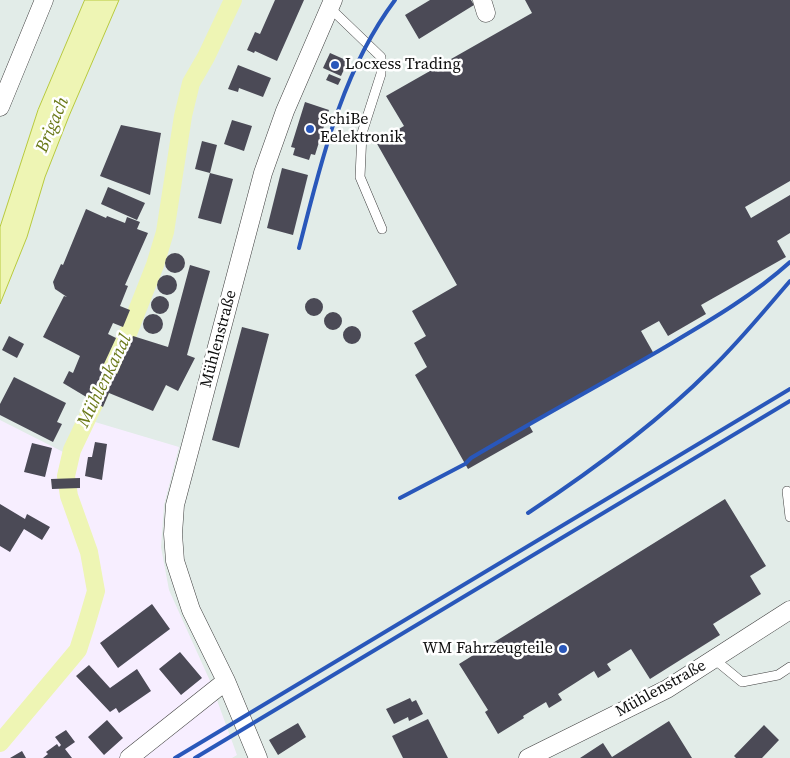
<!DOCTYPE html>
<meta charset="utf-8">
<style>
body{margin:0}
canvas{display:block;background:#f7eeff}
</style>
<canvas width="790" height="758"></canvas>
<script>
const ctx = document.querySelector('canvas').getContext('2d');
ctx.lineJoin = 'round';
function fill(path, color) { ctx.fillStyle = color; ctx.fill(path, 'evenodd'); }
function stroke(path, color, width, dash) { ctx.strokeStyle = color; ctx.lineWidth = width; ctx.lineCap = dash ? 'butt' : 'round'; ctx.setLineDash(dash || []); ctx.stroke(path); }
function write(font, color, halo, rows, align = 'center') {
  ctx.font = font + ' "Source Serif 4",serif'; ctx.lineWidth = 5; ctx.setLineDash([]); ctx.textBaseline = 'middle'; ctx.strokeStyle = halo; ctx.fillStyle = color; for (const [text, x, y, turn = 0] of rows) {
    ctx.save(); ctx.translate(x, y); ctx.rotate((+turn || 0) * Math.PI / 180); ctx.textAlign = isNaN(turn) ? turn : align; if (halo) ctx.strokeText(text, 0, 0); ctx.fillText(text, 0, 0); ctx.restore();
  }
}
fill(new Path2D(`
 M0,0H790V758H232L237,755L210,681L169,590L161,547L164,505L179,447L95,422L75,458L0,420Z`), '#e2ece8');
const water = new Path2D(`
 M85,0H119L69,116L45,177L27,237L0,304V227L38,110Z`);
fill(water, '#eef5b4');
stroke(water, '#b8ca3d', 1);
stroke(new Path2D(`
 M0,743L78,650L86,625L96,591L89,552L69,496L66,476L72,450L129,331L155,265L165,232L183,116L191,83L206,57L233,0`), '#eef5b4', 18);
fill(new Path2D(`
 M275,0H304L277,61L255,51L254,53L247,50L255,32L260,34Z
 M430,0H471L474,5L419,39L405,15Z
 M525,0H790V181L745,207L751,218L790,195V233L777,241L786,257L701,305L706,314L668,336L659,321L641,331L654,354L529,425L533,432L468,469L415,375L427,367L414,343L426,336L412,311L457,285L376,142L404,126L386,96L532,13Z
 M330,53L348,61L341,76L323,68Z
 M238,65L271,78L263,97L239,88L238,92L228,89Z
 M329,74L341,79L338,85L326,80Z
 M305,102L329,110L315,155L311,154L309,160L293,155L295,148L291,147Z
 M232,120L252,126L244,151L224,144Z
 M121,125L161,133L150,195L100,176Z
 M202,141L217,145L210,173L233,179L221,224L198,218L210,173L195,169Z
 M282,168L308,175L293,235L267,228Z
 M108,187L145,203L137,220L101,204Z
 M86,209L106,218L107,216L125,223L127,217L140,222L137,229L148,233L125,285L128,286L120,306L130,310L123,327L113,323L108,334L116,338L103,366L117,374L133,336L168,347L190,265L210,271L187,355L195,358L178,391L166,385L153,411L109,393L103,407L63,383L69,371L73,373L80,356L43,337L64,296L67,297L55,289L53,282L61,264L63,265Z
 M165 263a10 10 0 1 1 20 0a10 10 0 1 1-20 0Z
 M157 285a10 10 0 1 1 20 0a10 10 0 1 1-20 0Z
 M151 305a9 9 0 1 1 18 0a9 9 0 1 1-18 0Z
 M305 307a9 9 0 1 1 18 0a9 9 0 1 1-18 0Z
 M324 321a9 9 0 1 1 18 0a9 9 0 1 1-18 0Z
 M143 324a10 10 0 1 1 20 0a10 10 0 1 1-20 0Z
 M343 335a9 9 0 1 1 18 0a9 9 0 1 1-18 0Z
 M242,327L269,334L239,448L212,440Z
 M9,336L24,344L17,358L2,350Z
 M14,377L66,403L57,422L62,424L53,442L0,415V404Z
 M95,442L107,444L102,480L85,476L88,457H92Z
 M32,443L52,448L45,477L24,472Z
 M80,478V488L52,489L51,479Z
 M725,499L766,566L750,576L761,594L713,624L720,635L650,679L631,649L607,664L611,670L598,678L594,671L558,694L562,700L549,708L546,702L523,716L524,718L498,734L485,712L488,710L459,664Z
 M0,504L25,519L27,514L50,527L42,540L24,529L10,552L0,546Z
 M152,604L170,629L118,668L100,643Z
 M180,652L202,678L181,695L159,669Z
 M89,665L110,688L137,669L151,691L119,713L116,708L110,712L76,676Z
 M410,698L412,702L416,700L423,714L409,721L408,717L394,724L386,709Z
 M428,719L448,758H403L392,736Z
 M107,720L123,738L104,755L88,737Z
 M669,721L692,758H580L603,743L612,757Z
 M298,723L306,737L278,755L269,740Z
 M764,725L779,740L762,758H736L734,756Z
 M66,730L75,742L65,749L72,758H43L48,754L46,752L57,744L59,747L61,745L55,737Z
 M22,751L26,758H10Z`), '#4b4a56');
const lane = new Path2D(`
 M330,8L381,57V74L362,133L360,177L382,229
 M787,491L790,517
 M714,659L742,682L778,675L790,667`);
const street = new Path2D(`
 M482,0L486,13
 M0,107L44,0
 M129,758L226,681
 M258,758L226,681L191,610L175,561L173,534L175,505L263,173L285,111L333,0
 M528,758L667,689L790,610`);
stroke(lane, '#404040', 10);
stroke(street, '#404040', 19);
stroke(lane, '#fff', 9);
stroke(street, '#fff', 18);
stroke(new Path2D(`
 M299,248C321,163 341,72 395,0
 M400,498L465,464L471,458C532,422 594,388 655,353C702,325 749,299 790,262
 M528,513C593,470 656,424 711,369C739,342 764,311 790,281
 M175,758L790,389
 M195,758L790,401`), '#2957ba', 4);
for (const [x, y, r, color] of [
 [335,65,5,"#2957ba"],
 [310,129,5,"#2957ba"],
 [563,649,5,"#2957ba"]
]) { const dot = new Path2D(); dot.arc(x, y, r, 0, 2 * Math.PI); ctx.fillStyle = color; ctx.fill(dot); stroke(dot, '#fff', 2); }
write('16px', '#0d0d0d', '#fff', [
 ["Locxess Trading",345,65],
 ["SchiBe",320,120],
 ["Eelektronik",320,138],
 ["WM Fahrzeugteile",553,649,"right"]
], 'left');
write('16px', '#0d0d0d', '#fff', [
 ["Mühlenstraße",219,339,-75],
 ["Mühlenstraße",661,689,-29]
]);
write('italic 18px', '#6a7918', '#fff', [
 ["Brigach",53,125,-67],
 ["Mühlenkanal",105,381,-64]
]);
</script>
